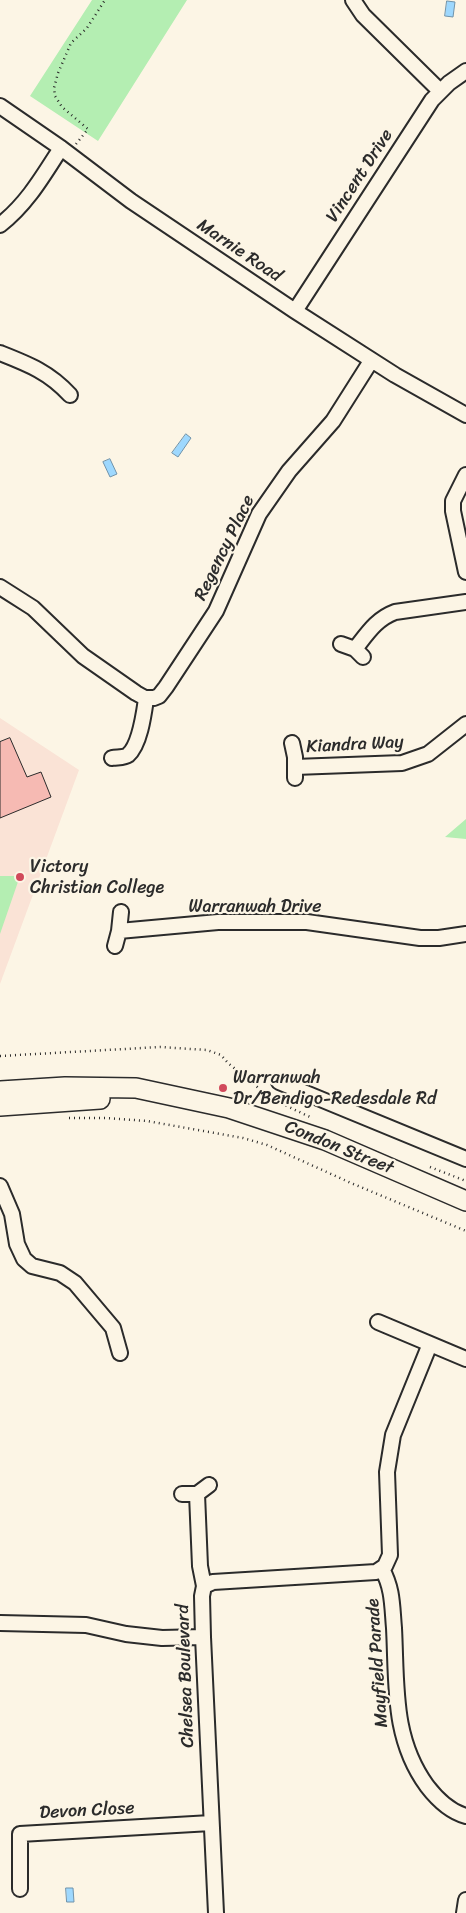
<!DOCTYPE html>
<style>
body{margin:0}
canvas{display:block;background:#fcf5e5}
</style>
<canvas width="466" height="1913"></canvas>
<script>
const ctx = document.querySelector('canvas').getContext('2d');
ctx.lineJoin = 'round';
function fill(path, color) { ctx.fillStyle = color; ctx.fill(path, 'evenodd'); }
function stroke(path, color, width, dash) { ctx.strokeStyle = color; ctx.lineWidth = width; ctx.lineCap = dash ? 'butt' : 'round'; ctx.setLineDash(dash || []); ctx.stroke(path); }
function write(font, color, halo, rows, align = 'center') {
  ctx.font = font + ' Sriracha,sans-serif'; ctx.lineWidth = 4.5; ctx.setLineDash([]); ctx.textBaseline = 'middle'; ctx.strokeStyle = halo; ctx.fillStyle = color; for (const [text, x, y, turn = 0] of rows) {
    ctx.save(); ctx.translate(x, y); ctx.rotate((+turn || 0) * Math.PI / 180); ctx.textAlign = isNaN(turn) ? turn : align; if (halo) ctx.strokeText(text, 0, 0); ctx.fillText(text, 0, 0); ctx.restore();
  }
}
fill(new Path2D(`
 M0,718L79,770L0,984Z`), '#fae3d6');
fill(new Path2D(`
 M92,0H187L98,141L30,96Z
 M466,819V839L445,837Z
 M0,876H20L0,934Z`), '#b4eeb2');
const water = new Path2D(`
 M447,1L455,2L453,17L445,16Z
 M186,434L191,438L178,457L172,453Z
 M110,459L117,474L110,477L103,462Z
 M66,1888H73L74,1902H67Z`);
fill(water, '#9ed8fe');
stroke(water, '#7093aa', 1);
const building = new Path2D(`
 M10,738L27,777L41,772L51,797L0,818V742Z`);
fill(building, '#f6bab3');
stroke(building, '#2b2b2b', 1);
const minor = new Path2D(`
 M353,0L363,15L440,91
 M0,106L61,148L131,201L295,311L395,375L466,415
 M0,225C27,204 43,176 61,148
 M295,311L432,100L449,83L466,71
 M0,353C28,364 49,372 70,395
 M466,475L453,501V511L466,572
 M0,587L33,608L83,656L136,693L145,698H154L159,696L166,687L216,611L259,514L289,471L333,421L371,361
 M341,644L355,649L363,657
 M355,649C367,634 376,619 395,612L466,602
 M292,743L295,757V778
 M112,758C117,757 124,758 128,755C140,745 144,713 146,699
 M295,767L402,763L428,754L466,724
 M119,931L121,912
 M115,946L119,931L218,922H307L420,938H439L466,934
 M279,1082L466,1159
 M0,1186L12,1214L17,1244L24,1259L32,1266L60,1273L75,1283L113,1328L120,1353
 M378,1322L466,1359
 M182,1494H197L209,1485
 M197,1494L200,1566L204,1586
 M382,1569C393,1589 392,1606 394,1628C397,1685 392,1738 427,1786C437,1799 451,1812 466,1816
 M0,1623L86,1625L126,1634L162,1638L203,1637
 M20,1889V1834L211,1823
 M216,1913L203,1637L202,1596L204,1586L213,1582L376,1572L385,1566L390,1555L387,1472L393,1435L430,1344
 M464,1913L466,1900`);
const secondary = new Path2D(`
 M0,1091L65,1087L136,1088L229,1108L325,1140L466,1201
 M0,1106L100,1099`);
stroke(minor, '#2b2b2b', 18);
stroke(secondary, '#2b2b2b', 22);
stroke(new Path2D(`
 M76,144L88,129L62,107L55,96L54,88L58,73L71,43L87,28L105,0
 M0,1056L160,1047L207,1050L221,1055L228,1063L272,1099L310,1117
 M69,1118H106L147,1121L243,1138L267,1145L351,1183L466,1231
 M430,1167L466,1181`), '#2b2b2b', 2.5, [1, 4]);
stroke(minor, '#fcf5e5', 14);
stroke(secondary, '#fcf5e5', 19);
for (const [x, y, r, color] of [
 [20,877,5,"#d1495b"],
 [223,1088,5,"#d1495b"]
]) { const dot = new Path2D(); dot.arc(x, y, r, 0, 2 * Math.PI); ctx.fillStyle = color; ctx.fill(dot); stroke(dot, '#fcf5e5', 2); }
write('18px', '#2b2b2b', '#fcf5e5', [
 ["Vincent Drive",360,176,-57],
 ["Marnie Road",239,251,34],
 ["Regency Place",225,548,-64],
 ["Kiandra Way",355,745,-3],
 ["Warranwah Drive",255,907],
 ["Condon Street",339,1148,22],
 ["Mayfield Parade",378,1663,-94],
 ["Chelsea Boulevard",186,1676,-92],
 ["Devon Close",87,1811,-3]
]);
write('18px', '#2b2b2b', '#fcf5e5', [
 ["Victory",30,867],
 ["Christian College",30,888],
 ["Warranwah",233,1078],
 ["Dr/Bendigo-Redesdale Rd",233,1099]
], 'left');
</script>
